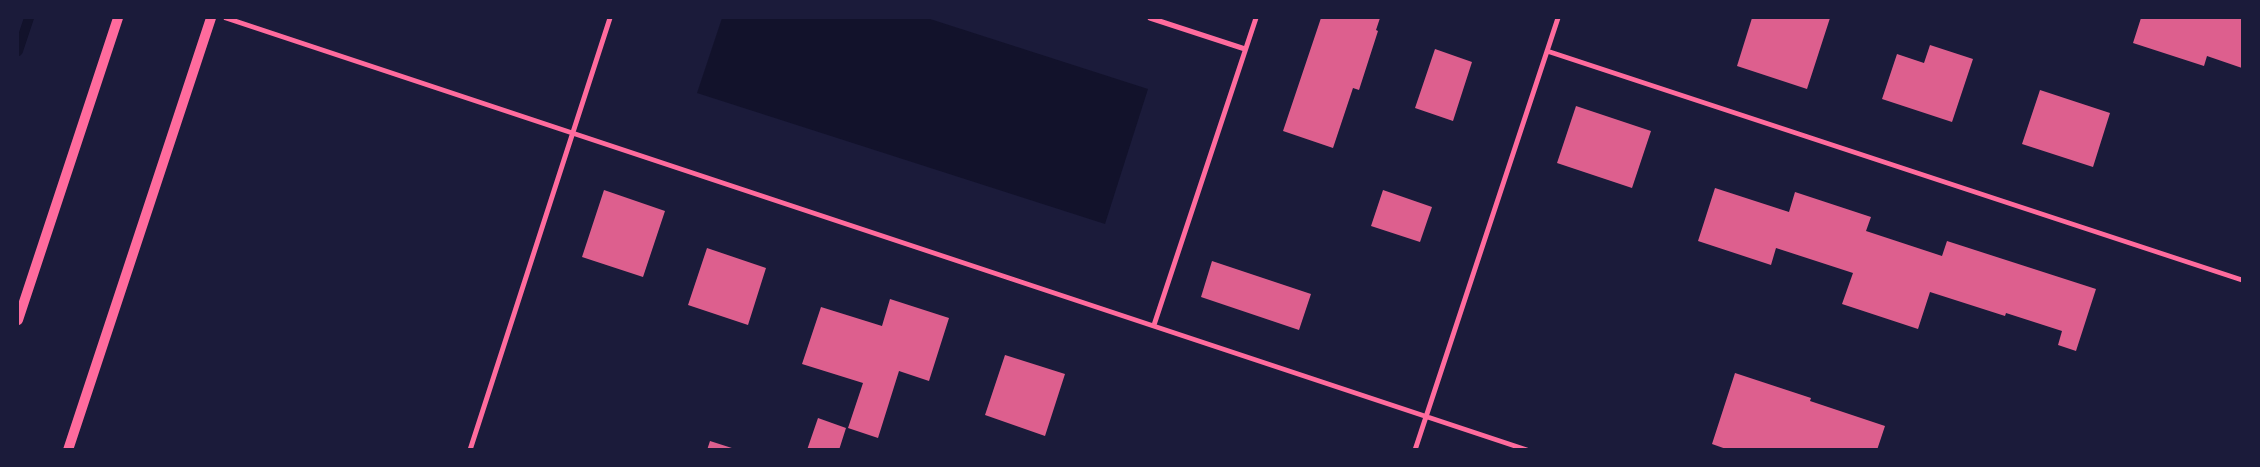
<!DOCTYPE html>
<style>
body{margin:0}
#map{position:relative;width:2260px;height:467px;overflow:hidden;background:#1b1b3a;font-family:Arial,sans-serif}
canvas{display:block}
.frame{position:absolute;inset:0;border:19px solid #1b1b3a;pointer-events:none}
</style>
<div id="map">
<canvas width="2260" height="467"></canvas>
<div class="frame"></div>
</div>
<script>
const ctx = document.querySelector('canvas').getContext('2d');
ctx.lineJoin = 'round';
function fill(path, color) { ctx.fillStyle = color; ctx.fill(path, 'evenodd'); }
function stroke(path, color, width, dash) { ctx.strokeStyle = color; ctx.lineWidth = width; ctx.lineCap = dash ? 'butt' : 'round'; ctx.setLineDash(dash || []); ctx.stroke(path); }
fill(new Path2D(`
 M722,18H927L1148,89L1105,224L697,93Z`), '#12122b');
stroke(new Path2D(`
 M18,51L29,18`), '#12122b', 10);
fill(new Path2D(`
 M1321,18H1380L1376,30L1378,31L1359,90L1353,88L1333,148L1283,131Z
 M1752,18H1830L1807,89L1737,66Z
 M2141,18H2242V68L2207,56L2204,66L2133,43Z
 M1930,45L1973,59L1952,122L1882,99L1897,54L1924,63Z
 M1435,49L1472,62L1453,121L1415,108Z
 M2040,90L2110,113L2093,167L2022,144Z
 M1576,106L1651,131L1632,188L1557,163Z
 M1715,188L1789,212L1795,192L1871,217L1866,231L1942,256L1947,241L2096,289L2076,351L2058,345L2062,331L2006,313L2005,316L1930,292L1918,329L1842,304L1853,273L1776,248L1771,265L1698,241Z
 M604,190L665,211L643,277L582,257Z
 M1383,190L1432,207L1420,242L1371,226Z
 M707,248L766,268L748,325L688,305Z
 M1212,261L1311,294L1299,330L1201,297Z
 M890,299L949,318L929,381L899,371L878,438L848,428L863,383L802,364L821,307L882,326Z
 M1005,355L1065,374L1045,436L985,415Z
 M1735,373L1811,398L1810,401L1885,426L1877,450H1729L1712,444Z
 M818,418L846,428L839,450H807Z
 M710,441L735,449V450H707Z`), '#dd5f8e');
stroke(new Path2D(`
 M226,18L1527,450
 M1150,18L1245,49
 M1547,51L2242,280
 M1154,325L1256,18
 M470,450L610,18
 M1415,450L1558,18`), '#ff6b9d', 5);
stroke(new Path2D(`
 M18,320L118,18
 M68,450L211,18`), '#ff6b9d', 10);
</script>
